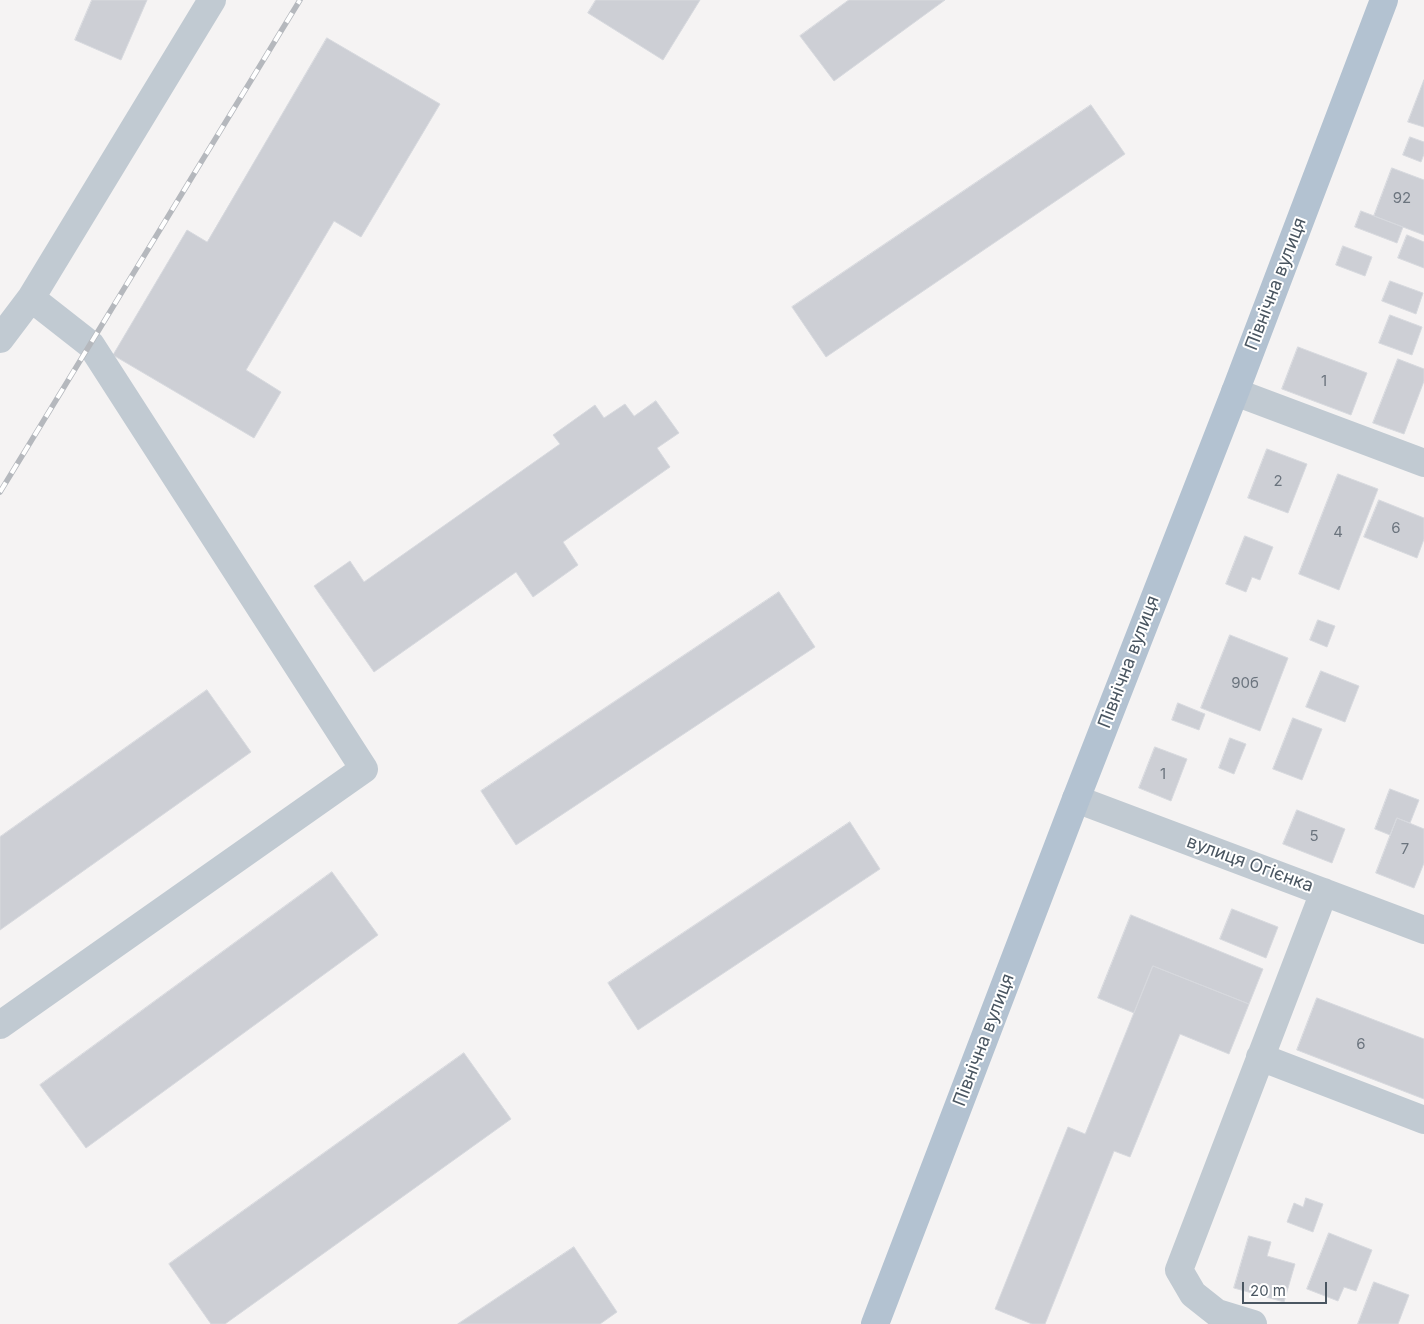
<!DOCTYPE html>
<meta charset="utf-8">
<style>
body{margin:0}
#map{position:relative;width:1424px;height:1324px;overflow:hidden;background:#f5f3f3;font-family:Inter,sans-serif}
canvas{display:block}
.scale{position:absolute;left:1242px;top:1282px;width:85px;height:22px;box-sizing:border-box;border:2px solid #4a5661;border-top:0;padding-left:6px;font-size:15px;line-height:18px;white-space:nowrap;color:#4a5661;-webkit-text-stroke:4px #fff;paint-order:stroke}
</style>
<div id="map">
<canvas width="1424" height="1324"></canvas>
<div class="scale">20 m</div>
</div>
<script>
const ctx = document.querySelector('canvas').getContext('2d');
ctx.lineJoin = 'round';
function fill(path, color) { ctx.fillStyle = color; ctx.fill(path, 'evenodd'); }
function stroke(path, color, width, dash) { ctx.strokeStyle = color; ctx.lineWidth = width; ctx.lineCap = dash ? 'butt' : 'round'; ctx.setLineDash(dash || []); ctx.stroke(path); }
function write(font, color, halo, rows, align = 'center') {
  ctx.font = font + ' Inter,sans-serif'; ctx.lineWidth = 4; ctx.setLineDash([]); ctx.textBaseline = 'middle'; ctx.strokeStyle = halo; ctx.fillStyle = color; for (const [text, x, y, turn = 0] of rows) {
    ctx.save(); ctx.translate(x, y); ctx.rotate((+turn || 0) * Math.PI / 180); ctx.textAlign = isNaN(turn) ? turn : align; if (halo) ctx.strokeText(text, 0, 0); ctx.fillText(text, 0, 0); ctx.restore();
  }
}
const building = new Path2D(`
 M92,0H147L121,60L75,40Z
 M596,0H700L663,60L588,13Z
 M849,0H945L834,81L800,36Z
 M327,38L440,104L361,237L334,221L246,370L281,392L254,438L113,355L187,230L207,242Z
 M1424,80V127L1408,122Z
 M1091,105L1125,154L826,357L792,307Z
 M1410,137L1424,142V154L1421,162L1403,155Z
 M1392,168L1424,180V235L1374,216Z
 M1361,211L1403,227L1397,243L1355,227Z
 M1407,235L1424,242V268L1398,258Z
 M1343,246L1372,257L1365,276L1336,265Z
 M1390,281L1423,293L1416,314L1382,301Z
 M1390,315L1422,327L1412,355L1379,343Z
 M1298,347L1367,373L1351,415L1282,389Z
 M1398,359L1424,369V381L1404,434L1373,423Z
 M656,401L679,433L657,448L670,467L563,542L578,565L533,597L516,572L374,672L314,586L350,561L364,582L560,444L553,435L595,405L604,418L625,404L634,416Z
 M1267,449L1307,464L1288,513L1248,498Z
 M1338,474L1378,489L1339,590L1299,574Z
 M1379,500L1424,518V539L1417,558L1364,537Z
 M1245,536L1273,547L1260,580L1252,577L1246,592L1226,584Z
 M779,592L815,647L516,845L481,791Z
 M1318,620L1335,626L1327,647L1310,640Z
 M1230,635L1288,658L1260,731L1201,708Z
 M1321,671L1359,686L1345,722L1306,707Z
 M207,690L251,752L0,930V837Z
 M1178,703L1205,714L1199,730L1172,720Z
 M1293,718L1322,729L1302,780L1273,769Z
 M1230,738L1246,744L1234,774L1219,768Z
 M1155,747L1187,759L1171,801L1139,788Z
 M1390,789L1419,800L1410,823L1397,818L1390,835L1375,829Z
 M1297,810L1345,829L1332,863L1283,844Z
 M1397,818L1424,829V863L1414,888L1376,873Z
 M850,822L880,869L638,1030L608,983Z
 M332,872L378,935L86,1148L40,1085Z
 M1232,909L1278,927L1266,958L1220,939Z
 M1131,915L1263,969L1249,1004L1153,966L1134,1013L1098,998Z
 M1153,966L1249,1004L1229,1054L1180,1034L1130,1157L1114,1151L1045,1324H1032L995,1309L1068,1127L1085,1134Z
 M1317,998L1424,1039V1099L1297,1050Z
 M464,1053L511,1119L225,1324H211L169,1264Z
 M1306,1198L1323,1204L1313,1232L1287,1222L1294,1203L1303,1207Z
 M1329,1233L1372,1250L1356,1291L1344,1287L1338,1301L1307,1289Z
 M1249,1236L1271,1242L1267,1256L1295,1264L1284,1302L1234,1288Z
 M574,1247L617,1312L600,1324H458Z
 M1374,1282L1409,1295L1398,1324H1358Z`);
fill(building, '#cdcfd5');
stroke(building, '#d7d9de', 1);
stroke(new Path2D(`
 M0,339L31,298L212,0
 M1235,392L1424,463
 M1076,799L1424,930
 M0,1025L364,769L91,345L31,298
 M1260,1057L1424,1120
 M1253,1324L1217,1313L1193,1294L1179,1270L1324,892`), '#c1cad2', 28);
stroke(new Path2D(`
 M875,1324L1076,799L1235,392L1384,0`), '#b3c2d1', 28);
const rail = new Path2D(`
 M0,492L300,0`);
stroke(rail, '#b5b8bd', 5.5);
stroke(rail, '#fff', 4, [11]);
write('15px', '#6b747e', null, [
 ["92",1402,198],
 ["1",1324,381],
 ["2",1278,481],
 ["6",1396,528],
 ["4",1338,532],
 ["90б",1245,683],
 ["1",1163,774],
 ["5",1314,836],
 ["7",1405,849],
 ["6",1361,1044]
]);
write('18px', '#4a5661', '#fff', [
 ["Північна вулиця",1276,284,-69],
 ["Північна вулиця",1129,662,-69],
 ["вулиця Огієнка",1250,864,20],
 ["Північна вулиця",984,1040,-69]
]);
</script>
